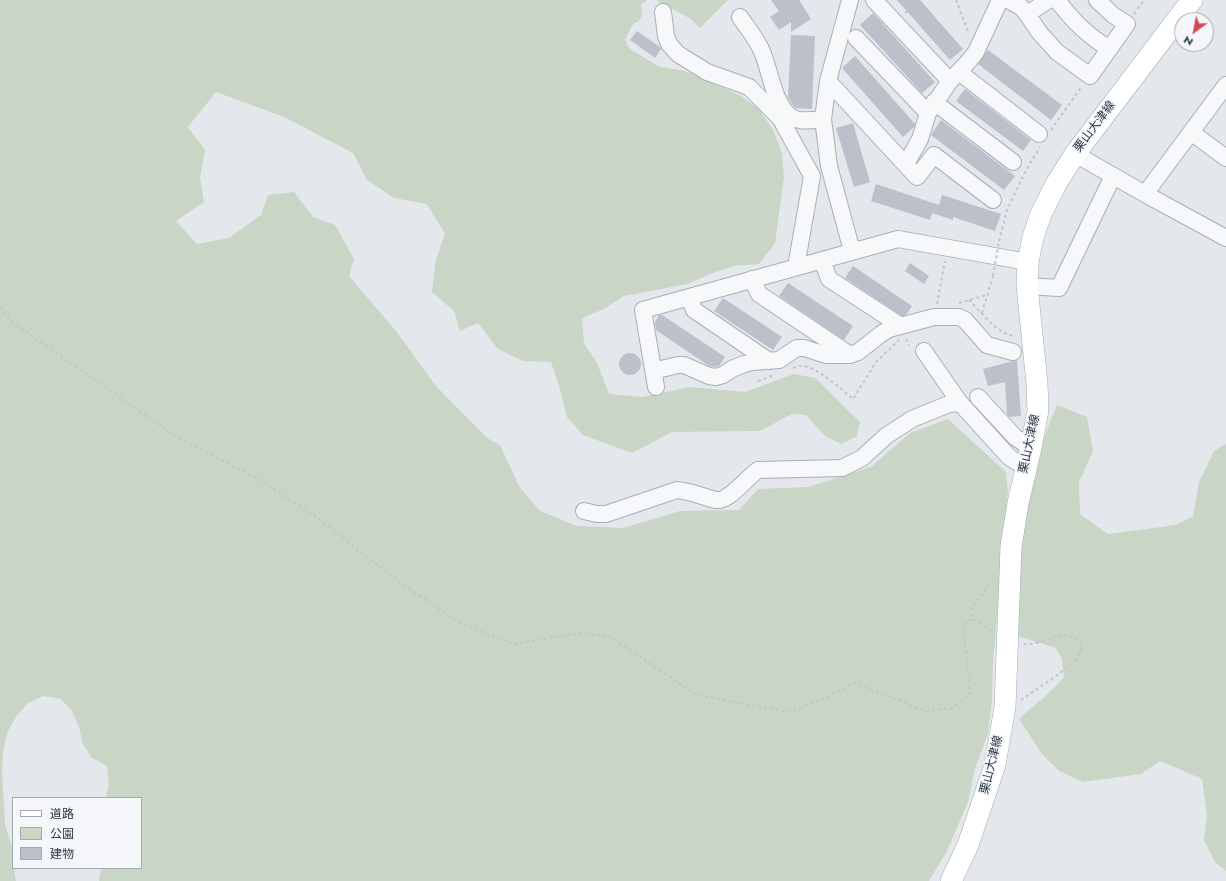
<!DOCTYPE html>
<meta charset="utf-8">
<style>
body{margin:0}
#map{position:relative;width:1226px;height:881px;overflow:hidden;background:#e4e7ec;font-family:Jost,"Noto Sans JP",sans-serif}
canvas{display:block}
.legend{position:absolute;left:12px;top:797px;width:130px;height:72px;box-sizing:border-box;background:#f4f6f9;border:1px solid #a4a8b1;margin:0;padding:5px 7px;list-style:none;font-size:12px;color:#2b3445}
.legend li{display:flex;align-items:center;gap:8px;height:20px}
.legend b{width:20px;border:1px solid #a4a8b1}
.north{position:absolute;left:1174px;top:12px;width:40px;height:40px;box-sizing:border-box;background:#f4f6f9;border:1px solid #a4a8b1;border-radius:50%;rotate:212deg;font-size:11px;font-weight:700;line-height:16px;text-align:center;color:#2b3445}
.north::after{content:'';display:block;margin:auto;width:14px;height:18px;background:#d1495b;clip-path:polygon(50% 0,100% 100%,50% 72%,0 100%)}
</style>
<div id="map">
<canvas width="1226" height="881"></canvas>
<ul class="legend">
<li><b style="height:5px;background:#fff"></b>道路</li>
<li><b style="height:11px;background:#c9d6c5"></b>公園</li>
<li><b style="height:11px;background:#bbc0ca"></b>建物</li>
</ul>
<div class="north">N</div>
</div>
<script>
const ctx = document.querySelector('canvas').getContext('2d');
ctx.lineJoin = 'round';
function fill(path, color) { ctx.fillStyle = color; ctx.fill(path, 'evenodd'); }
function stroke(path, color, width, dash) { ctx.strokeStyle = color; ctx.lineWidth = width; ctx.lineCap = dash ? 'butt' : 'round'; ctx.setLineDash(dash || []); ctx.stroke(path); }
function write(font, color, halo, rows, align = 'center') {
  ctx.font = font + ' Jost,"Noto Sans JP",sans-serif'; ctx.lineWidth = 3.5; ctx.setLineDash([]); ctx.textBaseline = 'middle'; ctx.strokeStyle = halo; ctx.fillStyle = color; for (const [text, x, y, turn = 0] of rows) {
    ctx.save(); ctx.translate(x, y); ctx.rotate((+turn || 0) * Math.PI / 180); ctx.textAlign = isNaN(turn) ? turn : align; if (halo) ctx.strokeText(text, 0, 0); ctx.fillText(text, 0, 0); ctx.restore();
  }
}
fill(new Path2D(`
 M0,0H647L641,5L642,16L639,21L633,24L625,40L630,49L660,67L685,71L739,95L759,109L773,130L782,153L784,177L775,243L759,264L733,266L710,274L688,284L624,296L604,309L582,318L584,343L597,363L609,394L642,397L690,387L745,392L794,374L815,378L860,422L857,436L841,444L825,436L806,415L792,414L760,431L672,432L632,453L583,435L567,417L559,386L551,362L523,361L498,349L478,323L460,331L454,311L432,292L436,259L445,234L427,204L394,198L367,180L353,153L284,117L216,92L188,127L205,150L200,178L204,202L176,221L197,244L229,238L261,215L268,195L294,192L313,217L335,225L354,259L349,276L396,331L436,386L487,438L500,445L520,488L540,511L577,526L623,528L680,511L739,510L758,489L808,487L871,467L910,433L948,419L1006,472L1008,490L993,663L992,699L988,734L975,768L968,802L947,851L929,881H99L101,868H141V798H106L109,784L107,766L92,758L83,744L79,727L72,711L61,699L43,696L27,704L15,718L7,734L3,752L2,771L5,825L12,847L13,868H14L16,881H0Z
 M656,0H728L700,28L691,19Z
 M1057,405L1087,417L1093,451L1079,482L1080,514L1108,534L1176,525L1193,516L1199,482L1214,451L1226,444V871L1215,862L1204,840L1207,816L1202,779L1160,761L1141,774L1083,782L1059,771L1042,754L1019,719C1034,705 1051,693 1064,677L1062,659L1056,648L1017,636L1020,543L1035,460Z`), '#c9d6c5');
fill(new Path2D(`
 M771,0H799L811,19L791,32V22L779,30L770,17L779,11Z
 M897,0H920L963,49L950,60Z
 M873,13L935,82L922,93L860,25Z
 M637,31L660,47L661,49L655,58L630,40Z
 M791,35L815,36L812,109L795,108L788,98Z
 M988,50L1062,105L1051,120L978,64Z
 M855,56L915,124L914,127L903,137L842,68Z
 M965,89L1031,140L1023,151L956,101Z
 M941,120L1015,176L1004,190L931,135Z
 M853,123L870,182L854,187L836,128Z
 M876,184L939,205L942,195L1001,214L995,231L953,217V220L932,213L930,220L871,201Z
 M910,263L929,276L924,284L905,271Z
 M853,266L912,306L906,315L902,316L845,278Z
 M788,283L853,326L844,340L779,296Z
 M723,298L782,337L773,350L714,311Z
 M659,315H662L725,357L719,366L715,367L709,366L656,330L655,322Z
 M619 364a11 11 0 1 1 22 0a11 11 0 1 1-22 0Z
 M1017,360L1021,416L1009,417L1007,414L1005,382L988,386L983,369Z`), '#bbc0ca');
const minor = new Path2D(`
 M850,0L828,81L823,119L829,166L852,251
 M874,0L950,81
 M1008,0L1021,7L1027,14L1039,32L1057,52L1090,76L1127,24L1113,15L1097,0
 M1057,0C1074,22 1085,33 1109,49
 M663,12L666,36L669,44L678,54L707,72L749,87L780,118L812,176L796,267
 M1027,14L1049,0
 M740,17C748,29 758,40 763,54C770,71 774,104 790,116C798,123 813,120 823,119
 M856,38L928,113
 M959,72L1039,134
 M828,81L917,177L934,155L993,200
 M934,102L1013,162
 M1191,132L1226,158
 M1075,154L1145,194L1226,85
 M906,164L920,139L928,113L950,81L968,62L976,52L1000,0
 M1145,194L1226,238
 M822,260L829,279L901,326
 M752,279L759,294L850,355
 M1027,286L1059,288L1113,176
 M689,297L694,310L769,361
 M924,351L960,403L1009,457L1026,468
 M653,371L678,365H684L709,376L716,377L723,375L732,369L744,364L753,362L779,360L797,348H804L826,355H850L858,352L881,334L889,329L934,317H959L965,320L987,345L1013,352
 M656,387L643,310L898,239L1028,262
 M978,397L1015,437L1031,448
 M584,511L597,514H606L677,490C691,491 703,497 716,500C729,502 747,477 758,470L842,468L862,458L886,436L912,419L949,404L960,403`);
const major = new Path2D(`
 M951,881L968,845L995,765L1005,707L1011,547L1018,503L1031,448L1038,410L1037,383L1027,286L1028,262L1033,237L1041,214L1056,184L1075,154L1192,0`);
stroke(minor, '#a9aeb7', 18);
stroke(major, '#a3abb8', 22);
stroke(new Path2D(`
 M956,0L969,34
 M905,13L919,0
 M1134,14L1144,0
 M1051,130L1082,86
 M999,241L1007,210L1024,174L1040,147
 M969,300C982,313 998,335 1016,336
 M959,303L987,295
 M937,304L945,261
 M0,307L12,322L178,438L260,480L319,519L399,582L460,623L514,644L580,633L609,636L697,695L789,712L825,698L855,683L926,711L953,708L970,694L963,625L973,619
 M982,313L993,276
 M906,339L909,346
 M793,368C795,367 797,366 799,366C814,364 841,389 853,399L876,362L899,340
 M758,381L774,375
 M991,631L973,619L971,610L993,579
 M1021,700C1035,690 1071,668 1079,655C1082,650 1081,646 1079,640C1058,629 1055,639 1036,643C1031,644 1027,644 1022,644`), '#c2c5cb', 2, [3, 3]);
stroke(minor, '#f7f8fa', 16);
stroke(major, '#fff', 21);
stroke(new Path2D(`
 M993,276L999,241`), '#c2c5cb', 2, [3, 3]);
write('12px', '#2b3445', '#f4f6f9', [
 ["栗山大津線",1095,127,-53],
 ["栗山大津線",1030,444,-78],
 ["栗山大津線",992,765,-76]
]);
</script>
